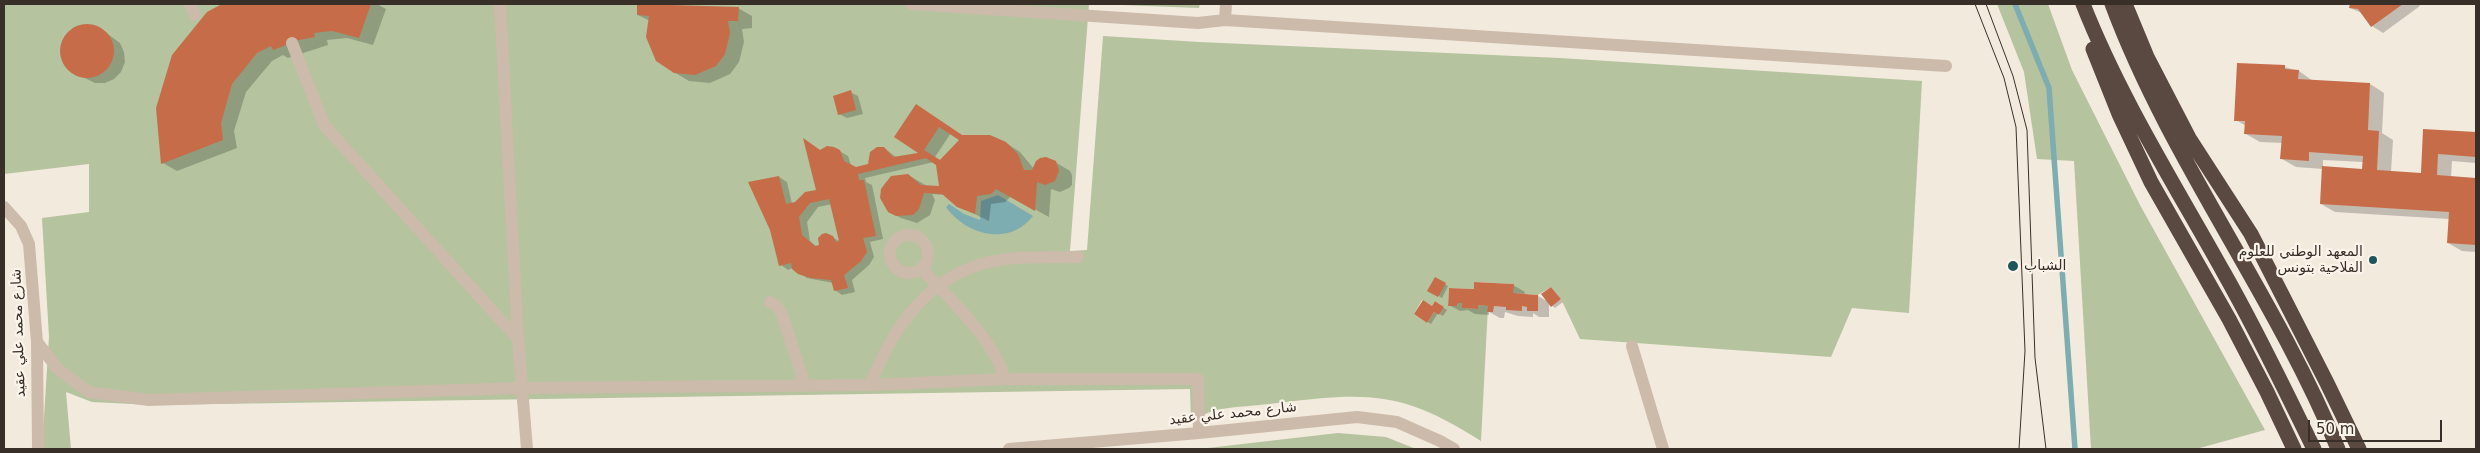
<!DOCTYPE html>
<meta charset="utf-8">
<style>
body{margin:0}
#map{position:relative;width:2480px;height:453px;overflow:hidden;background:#f3eade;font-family:"DejaVu Sans",sans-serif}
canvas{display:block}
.frame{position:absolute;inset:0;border:5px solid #392f29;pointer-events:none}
.scale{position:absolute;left:2308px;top:420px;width:134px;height:22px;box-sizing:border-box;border:2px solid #392f29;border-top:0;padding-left:6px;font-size:15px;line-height:18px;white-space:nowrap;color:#392f29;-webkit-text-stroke:4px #faf4eb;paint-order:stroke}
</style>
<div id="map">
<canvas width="2480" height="453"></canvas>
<div class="frame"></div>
<div class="scale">50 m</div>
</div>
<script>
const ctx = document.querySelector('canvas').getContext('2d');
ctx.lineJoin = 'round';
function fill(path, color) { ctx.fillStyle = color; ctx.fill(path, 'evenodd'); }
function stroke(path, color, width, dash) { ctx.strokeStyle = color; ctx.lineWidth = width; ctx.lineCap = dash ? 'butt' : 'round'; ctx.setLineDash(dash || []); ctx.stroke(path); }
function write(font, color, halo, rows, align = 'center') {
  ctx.font = font + ' "DejaVu Sans","Noto Sans Arabic",sans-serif'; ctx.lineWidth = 4.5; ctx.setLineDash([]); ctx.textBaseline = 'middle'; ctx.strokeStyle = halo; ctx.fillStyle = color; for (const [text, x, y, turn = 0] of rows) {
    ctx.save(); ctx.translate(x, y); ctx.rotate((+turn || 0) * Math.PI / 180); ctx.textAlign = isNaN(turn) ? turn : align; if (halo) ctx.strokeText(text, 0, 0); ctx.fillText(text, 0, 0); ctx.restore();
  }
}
fill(new Path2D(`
 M4,4H1089L1070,251L1087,250L1103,36L1199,42L1560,58L1922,81L1909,313L1852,308L1831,357L1580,339L1561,299L1551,287L1538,295L1513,293V284L1475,282L1474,289L1449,288L1448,306H1457L1458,303H1462L1463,308L1478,309V305L1488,306L1481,441C1402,390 1367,392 1277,403C1257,406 1235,406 1216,410C1207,412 1199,418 1191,421L1190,389L152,405L92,402L66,392L71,449H42L49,337L42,218L89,212V164L4,174ZM1422,300L1432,306L1435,301L1444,307L1439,315L1434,312L1427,323L1414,314Z
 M1096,4H1200L1199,8Z
 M1997,4H2048L2072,70L2140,205L2265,430L2196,449H2091L2074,161L2037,159L2024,72Z
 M1338,433L1386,437L1416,449H1199Z`), '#b5c39e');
fill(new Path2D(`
 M998,195L1033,216C1009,247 966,235 946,207L949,204L964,214L980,220L981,201Z`), '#7dacb1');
fill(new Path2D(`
 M226,4H377L386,9L373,45L347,38L327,40L328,45L288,58L283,55L272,61L246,92L234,131L237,148L177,171L163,163L208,13Z
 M638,4L738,8L752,16V28L742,29L744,42L739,62L730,74L710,83L689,81L674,72L650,21L638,15Z
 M2351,4H2418L2420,6L2383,33L2372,26L2364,14L2350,8Z
 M81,26H91L101,29L120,43L124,52L125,62L121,72L114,79L105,83H95L74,73L66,66L62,57V47L65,37L72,30Z
 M2284,67L2299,71L2313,81L2370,84L2384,93L2382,133L2393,140L2391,172L2422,174L2424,130L2476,133V163L2452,161L2451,178L2476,180V252L2462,251L2448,243L2449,219L2335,212L2321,204L2323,169L2296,167L2282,159L2283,143L2260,142L2246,134V126L2236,120ZM2323,160L2363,162V170L2323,167Z
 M850,92L858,96L863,114L847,118L839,114Z
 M916,106L963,136L1006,143L1020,152L1034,169L1055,162L1070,171L1072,175V185L1069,188L1060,192L1051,189L1049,217L1011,196L1005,202L991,204L989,221L958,206L946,195L932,194L935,200L930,215L917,223L901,218L889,212L882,189L886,182L900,175H908L927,186L942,187L938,166L934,162L865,178L866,182L872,185L883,239L870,242L874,257L869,265L852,280L855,292L842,295L835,290L833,283L807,278L793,268L788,270L781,265L779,177L787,182L792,204L817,191L805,140L821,151L834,148L848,156L851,165L856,168L869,165L884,148L896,157L921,154ZM951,133L960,139L941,162L935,157ZM832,204L841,242L832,237L817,247L810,241L807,222L818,207Z
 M1436,279L1448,286L1442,298L1429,290Z
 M1513,285L1525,292L1524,295L1538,296L1549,302L1551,288L1563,302L1555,308L1549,303V317H1539L1533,313V317L1518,316L1505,312L1504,318H1500L1489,312V315L1475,314L1468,310L1460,311L1449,305L1475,291Z
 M1435,302L1447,310L1443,316L1438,313L1431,324L1415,314L1432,307Z`), '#0003');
stroke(new Path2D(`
 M2015,4L2049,88L2075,449`), '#7dacb1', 5.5);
fill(new Path2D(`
 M222,4H371L359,38L332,31L314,33L315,37L299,40L273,50L271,46L257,53L232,84L221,123L223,140L161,164L156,108L172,55L207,12Z
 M637,4L739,7L738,21H728L730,33L725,54L716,66L695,75L674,73L656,61L646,37L649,16L637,15Z
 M2350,4H2403L2371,27L2358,9L2349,8Z
 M60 51a27 27 0 1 1 54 0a27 27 0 1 1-54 0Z
 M2237,63L2285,65V69L2299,70L2298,79L2370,83L2368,130L2379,131L2377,170L2421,173L2423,129L2476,132V157L2438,154L2437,175L2476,178V245L2447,243L2449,212L2320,204L2322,166L2362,169L2363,156L2309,152V161L2280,159L2282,136L2244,134L2245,121H2234Z
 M851,90L856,110L838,115L833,96Z
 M916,104L962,135H990L1006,142L1018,154L1024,170H1032L1036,161L1040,158L1046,157L1056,161L1059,171L1055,181L1045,185L1037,182L1035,211L996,189L991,194L977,196L975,214L957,207L942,194L924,193L919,209L913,215L896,216L888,212L880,198L881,189L891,176L908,174L921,185L939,186L936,165L926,158L858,174L859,180H864L876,236L863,238L867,252L861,261L844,275L848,288L834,291L831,280L810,278L798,274L792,269L791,263L779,266L770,230L748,182L779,176L786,204L795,202L805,192L816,190L803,138L820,150L827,146L834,147L840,150L844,161L856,167L868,164L870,152L877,147H884L893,157L918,153L894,137ZM939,127L959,140L940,160L924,150ZM829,199L839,241L836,242L833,236L826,233L822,234L818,238L819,245L815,246L802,235L799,217L810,203Z
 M1435,277L1446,283L1438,297L1427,291Z
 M1474,282L1514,284L1513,293L1538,295V311H1527V307L1522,306V311L1506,310V307L1494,306L1493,312H1487L1488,306L1478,305V309L1462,308V303H1458L1457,306H1448L1449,288L1474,289Z
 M1551,287L1561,299L1551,307L1541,294Z
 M1423,300L1432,306L1435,301L1444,307L1439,315L1434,312L1427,323L1414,314Z`), '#c76c48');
stroke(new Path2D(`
 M190,4L195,15
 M500,4L518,339L527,449
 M912,4L1198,23L1225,20L1946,66
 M1225,20L1226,4
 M292,43L324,125L518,339
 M4,207L21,226L29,244L37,342L38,449
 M890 254a19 19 0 1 1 38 0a19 19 0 1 1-38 0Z
 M921,268C952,302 991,335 1005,379
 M770,302L776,305L782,314L805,386
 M37,342L58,369L89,392L149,400L521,388L870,385L1005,379H1198L1199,433
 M1632,346L1663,449
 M870,385C892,329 927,276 990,262C1018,255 1049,258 1078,257
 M1009,449L1199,433L1357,417L1397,422L1440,441L1454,449`), '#cba', 12);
stroke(new Path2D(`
 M2083,4C2120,98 2175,185 2224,273C2257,331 2285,390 2314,449
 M2112,4C2170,160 2275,295 2338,449
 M2125,4L2147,57L2189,138L2251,234L2327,383L2359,449
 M2093,49L2119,114L2151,182L2229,319L2267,392L2294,449`), '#5a4940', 15);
stroke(new Path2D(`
 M1975,4L2004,78L2016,127L2025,351L2019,449
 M1986,4L2013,76L2027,130L2035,358L2046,449`), '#392f29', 1);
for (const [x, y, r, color] of [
 [2373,260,5,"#1e555b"],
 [2013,266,6,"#1e555b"]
]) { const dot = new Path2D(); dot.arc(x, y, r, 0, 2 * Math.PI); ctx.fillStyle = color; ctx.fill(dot); stroke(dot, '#faf4eb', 2); }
write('14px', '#392f29', '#faf4eb', [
 ["المعهد الوطني للعلوم",2363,252],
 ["الفلاحية بتونس",2363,268],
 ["الشباب",2024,266,"left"]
], 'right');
write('14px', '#392f29', '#faf4eb', [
 ["شارع محمد علي عقيد",19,333,-92],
 ["شارع محمد علي عقيد",1233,414,-6]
]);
</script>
